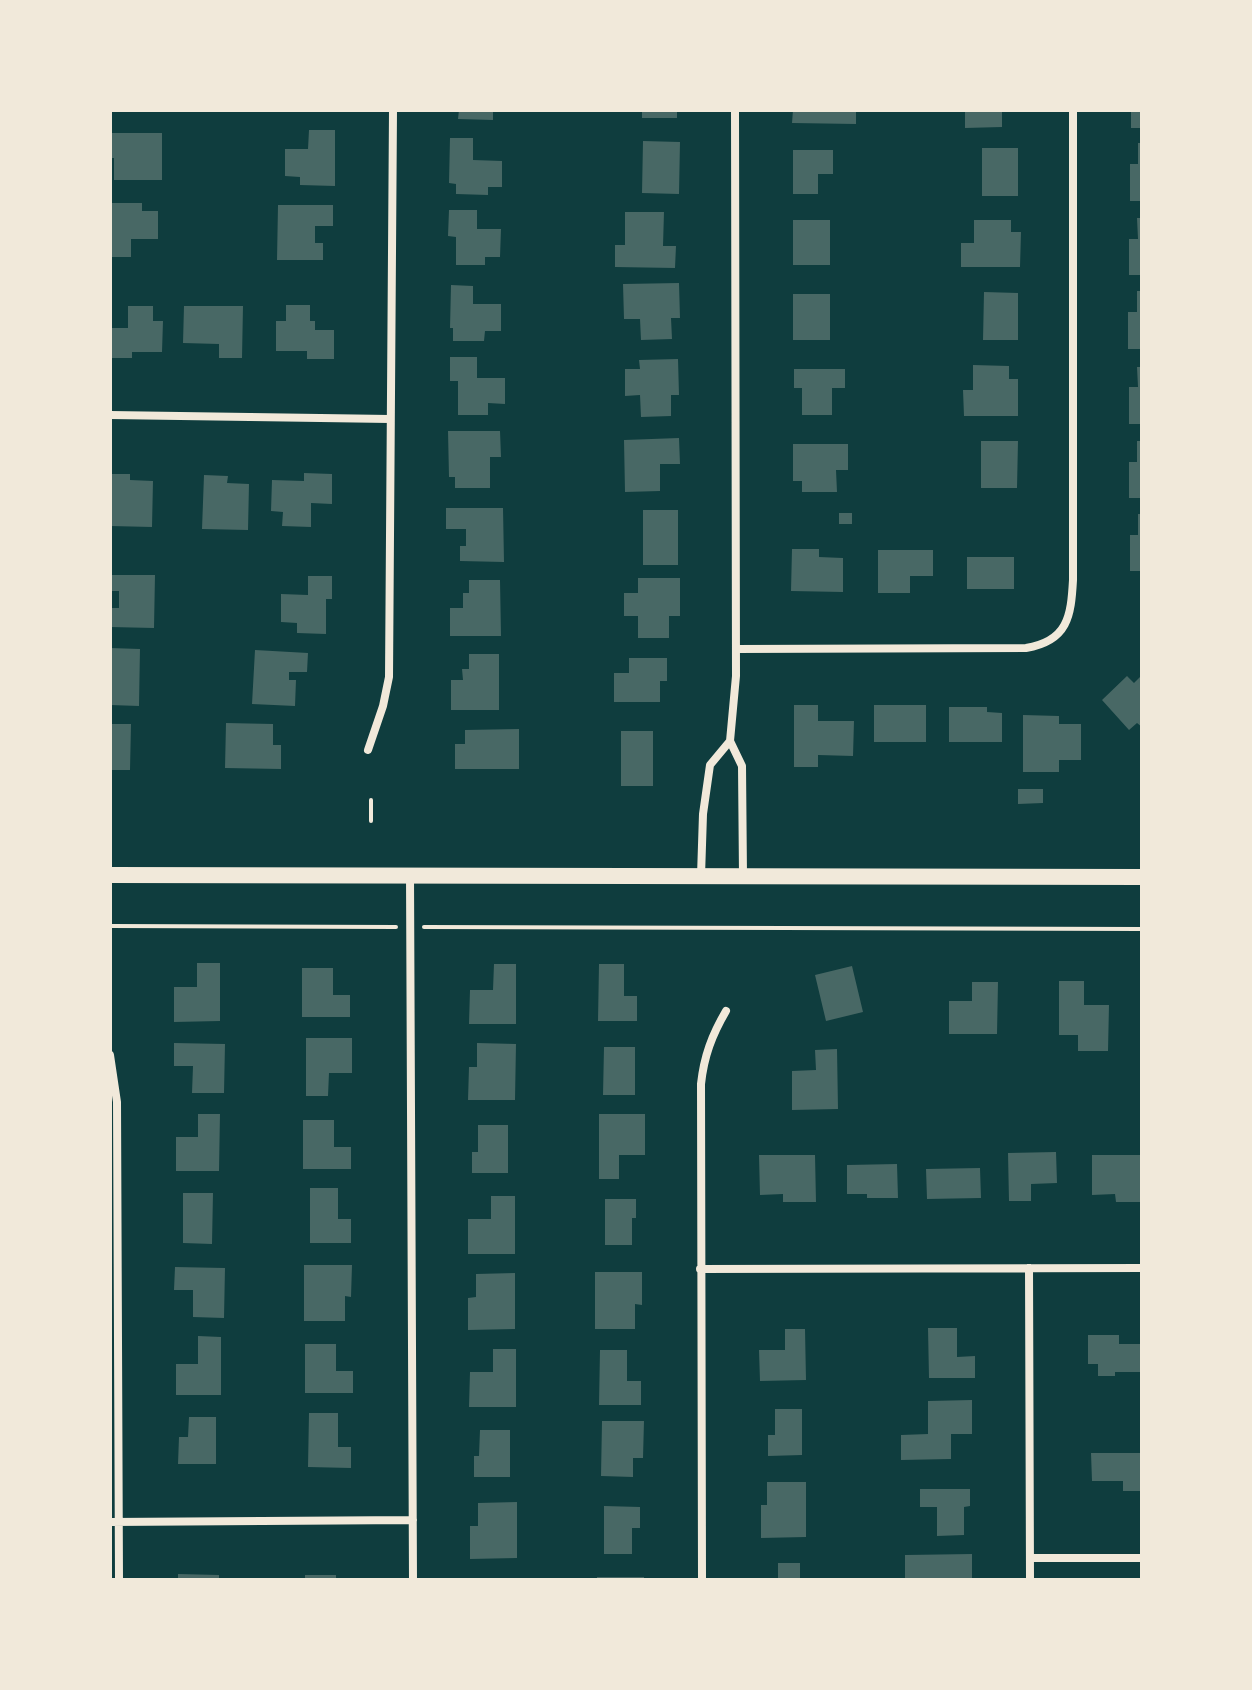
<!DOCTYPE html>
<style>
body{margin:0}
#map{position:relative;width:1252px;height:1690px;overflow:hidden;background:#0f3d3e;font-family:"Noto Sans",sans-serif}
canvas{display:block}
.frame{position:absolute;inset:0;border:112px solid #f1e9da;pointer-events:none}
</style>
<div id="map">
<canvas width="1252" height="1690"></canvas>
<div class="frame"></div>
</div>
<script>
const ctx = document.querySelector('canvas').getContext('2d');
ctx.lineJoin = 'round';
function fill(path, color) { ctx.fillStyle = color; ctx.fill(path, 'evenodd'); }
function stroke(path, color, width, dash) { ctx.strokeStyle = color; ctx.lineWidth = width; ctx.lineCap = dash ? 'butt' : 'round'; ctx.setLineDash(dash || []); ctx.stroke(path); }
fill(new Path2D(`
 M459,110H493V120L458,119Z
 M642,110H677V118H642Z
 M793,110H856V124L792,123Z
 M965,110H1002V127L965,128Z
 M1131,110H1142V128H1131Z
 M309,130H335V186L300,185V177L285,176V149H308Z
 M110,133H162V180H114V158H110Z
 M450,138H473V160L502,161V187H488V195L456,194V184L449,183Z
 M643,141L680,142L679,194L642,193Z
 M1138,143H1142V201H1130V164H1138Z
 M982,148H1018V196H982Z
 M793,150H833V174H818V194H793Z
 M110,203H142V211H158V239H131V257H110Z
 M278,205H333V226H315V243H323V260H277Z
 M449,210H477V229H501L500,257H485V265H456V237L448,236Z
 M625,212H664L663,246H676L675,268L615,267V245H625Z
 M1137,218H1142V275H1129V239H1138Z
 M793,220H830V265H793Z
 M974,220H1011V232H1021L1020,267H961V243H974Z
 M679,283L680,318H671L672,339L641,340L640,319H624L623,284Z
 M451,285L473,286V304H501V331H485L484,341H453V328H450Z
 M1137,291H1142V349H1128V312H1137Z
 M984,292L1018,293V340H983Z
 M793,294H830V340H793Z
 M286,305H310V321H315V330H334V359H307V351H276V321H286Z
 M128,306H153V321H163L162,352H132V358H110V328H128Z
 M184,306H243L242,358H219V344L183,343Z
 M450,357H477V378H505V404L488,403V415H458V381H450Z
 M678,359L679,395H671V416L641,417L640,395L625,396V369H640L639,360Z
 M973,365L1009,366V379H1018V416H964L963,390H973Z
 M1137,367H1142V424H1129V387H1138Z
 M794,369H845V388H832V415H802V388H794Z
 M448,431H500L501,457H490V488H455V477H449Z
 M679,438L680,464H660V491L625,492L624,440Z
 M981,441H1018L1017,488H981Z
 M1137,441H1142V498H1129V462H1137Z
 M793,444H848V470H836L837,492H802V481H793Z
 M304,473L332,474V504L311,503V527L282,526L283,512L271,511L272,480L304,481Z
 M110,474H130V480L153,481L152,527L110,526Z
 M204,475L228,476L227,483L249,484L248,530L202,529Z
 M446,508H503L504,562L460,561V546H466V529H446Z
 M643,510H678V565H643Z
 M839,513H852V524H839Z
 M1138,514H1142V571H1130V535H1138Z
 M792,549H819V557L843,558V592L791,591Z
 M878,550H933V576H910V593H878Z
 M967,557H1014V589H967Z
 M111,575H155L154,628L110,627V608H119V591H111Z
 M308,576H332V599H326V634L297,633V623L281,622V594L308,595Z
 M638,578H680V616H669V638H638V616H624V593H638Z
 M469,580H500L501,636H450V608H463V593H469Z
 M110,648L140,649L139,706L110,705Z
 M255,650L308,653L307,672H289V680H296L295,706L252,704Z
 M469,654H499V710H451V680H463L462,669H469Z
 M629,658H667V681H660V702H614V673H629Z
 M1142,675V727L1137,723L1129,730L1102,700L1127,676L1134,683Z
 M794,705H818V721H854L853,756L818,755V767H794Z
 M874,705H926V742H874Z
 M949,707H987V712L1002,713V742H949Z
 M1023,715L1059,716V724H1081V760H1059V772H1023Z
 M226,723L273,724V745H281V769L225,768Z
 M110,724H131L130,770H110Z
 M519,729V769H455V744H465V730Z
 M621,731H653V786H621Z
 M1018,789H1043V803L1018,804Z
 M197,963H220V1021L174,1022V987H197Z
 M494,964H516V1024H469L470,990H493Z
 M599,964H624V996H637V1021H598Z
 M852,966L863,1012L826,1021L815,975Z
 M302,968H333V995H350V1017H302Z
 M1059,981H1084V1005H1109L1108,1051H1078V1035H1059Z
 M972,982H998L997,1034H949V1001H972Z
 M306,1038H352V1073H329L328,1096H306Z
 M174,1043L225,1044L224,1093H192L193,1066H174Z
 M477,1043L516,1044L515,1100H468L469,1067H477Z
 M604,1047H635V1095H603Z
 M837,1049L838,1109L792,1110V1071L816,1070L815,1050Z
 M198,1114H220L219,1171H176V1137H198Z
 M599,1114H645V1155H619V1179H599Z
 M303,1120H334V1147H351V1169H303Z
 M478,1125H508V1173H472V1152H478Z
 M1056,1152L1057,1183L1031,1184V1201H1009L1008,1153Z
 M759,1155H815L816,1202H783V1194L760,1195Z
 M1092,1155H1142V1202H1116L1115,1194L1092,1195Z
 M897,1164L898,1198H867V1194H847V1165Z
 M980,1168L981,1198L927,1199L926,1169Z
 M310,1188H338V1219H351V1243H310Z
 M183,1193H213L212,1244L183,1243Z
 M491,1196H515V1254H468V1219H491Z
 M605,1199H636V1218H632V1245H605Z
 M304,1265H352L351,1297L345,1296V1321H304Z
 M175,1267L225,1268L224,1318L193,1317V1290H174Z
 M595,1272H642V1305L635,1304V1329H595Z
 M515,1273V1329L468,1330V1298L476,1297V1274Z
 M928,1328H957V1357L975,1356V1378H929Z
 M785,1329H805L806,1380L760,1381L759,1350H785Z
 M1088,1335H1119V1344H1142V1372H1115V1376H1098V1364H1088Z
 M198,1336L221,1337V1395H176V1364H198Z
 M305,1344H336V1371H353V1393H305Z
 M493,1349H516V1407H469L470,1372H493Z
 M600,1350H627V1381H641V1405H599Z
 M972,1400V1434H951V1459L901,1460V1435L928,1434V1401Z
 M775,1409H802V1455L768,1456V1435H775Z
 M309,1413H338V1447H351V1468L308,1467Z
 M189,1417H216V1464H178L179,1437H188Z
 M602,1421H644L643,1458H633V1477L601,1476Z
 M480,1430H510V1477H474V1456H479Z
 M1091,1453H1142V1491H1123V1481H1092Z
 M767,1482H806V1537L761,1538V1505H767Z
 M920,1489H970V1506L964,1507V1535L937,1536V1507H920Z
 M517,1502V1558L470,1559V1526H478V1503Z
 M604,1506L640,1507V1528H632V1554H604Z
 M972,1554V1580H905V1555Z
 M778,1563H800V1580H778Z
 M178,1574L219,1575V1580H178Z
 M305,1575H336V1580H305Z
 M597,1577H644V1580H597Z`), '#486865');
stroke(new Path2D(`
 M371,800V821
 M110,926L396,927
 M424,927L1142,929`), '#f1e9da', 4);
stroke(new Path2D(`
 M110,415L390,419
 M736,649L1026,648C1068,641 1071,616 1073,580V110
 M730,741L736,676L735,110
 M368,750L383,706L389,677L393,110
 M410,875L413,1580
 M701,876L703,814L710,765L730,741L742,766L743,876
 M110,1055L117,1102L119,1580
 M1029,1268L1030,1580
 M700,1269L1142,1268
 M110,1522L413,1520
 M1030,1558H1142
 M702,1580L701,1084C704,1056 712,1035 726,1011`), '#f1e9da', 8);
stroke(new Path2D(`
 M110,875L1142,877`), '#f1e9da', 16);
</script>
